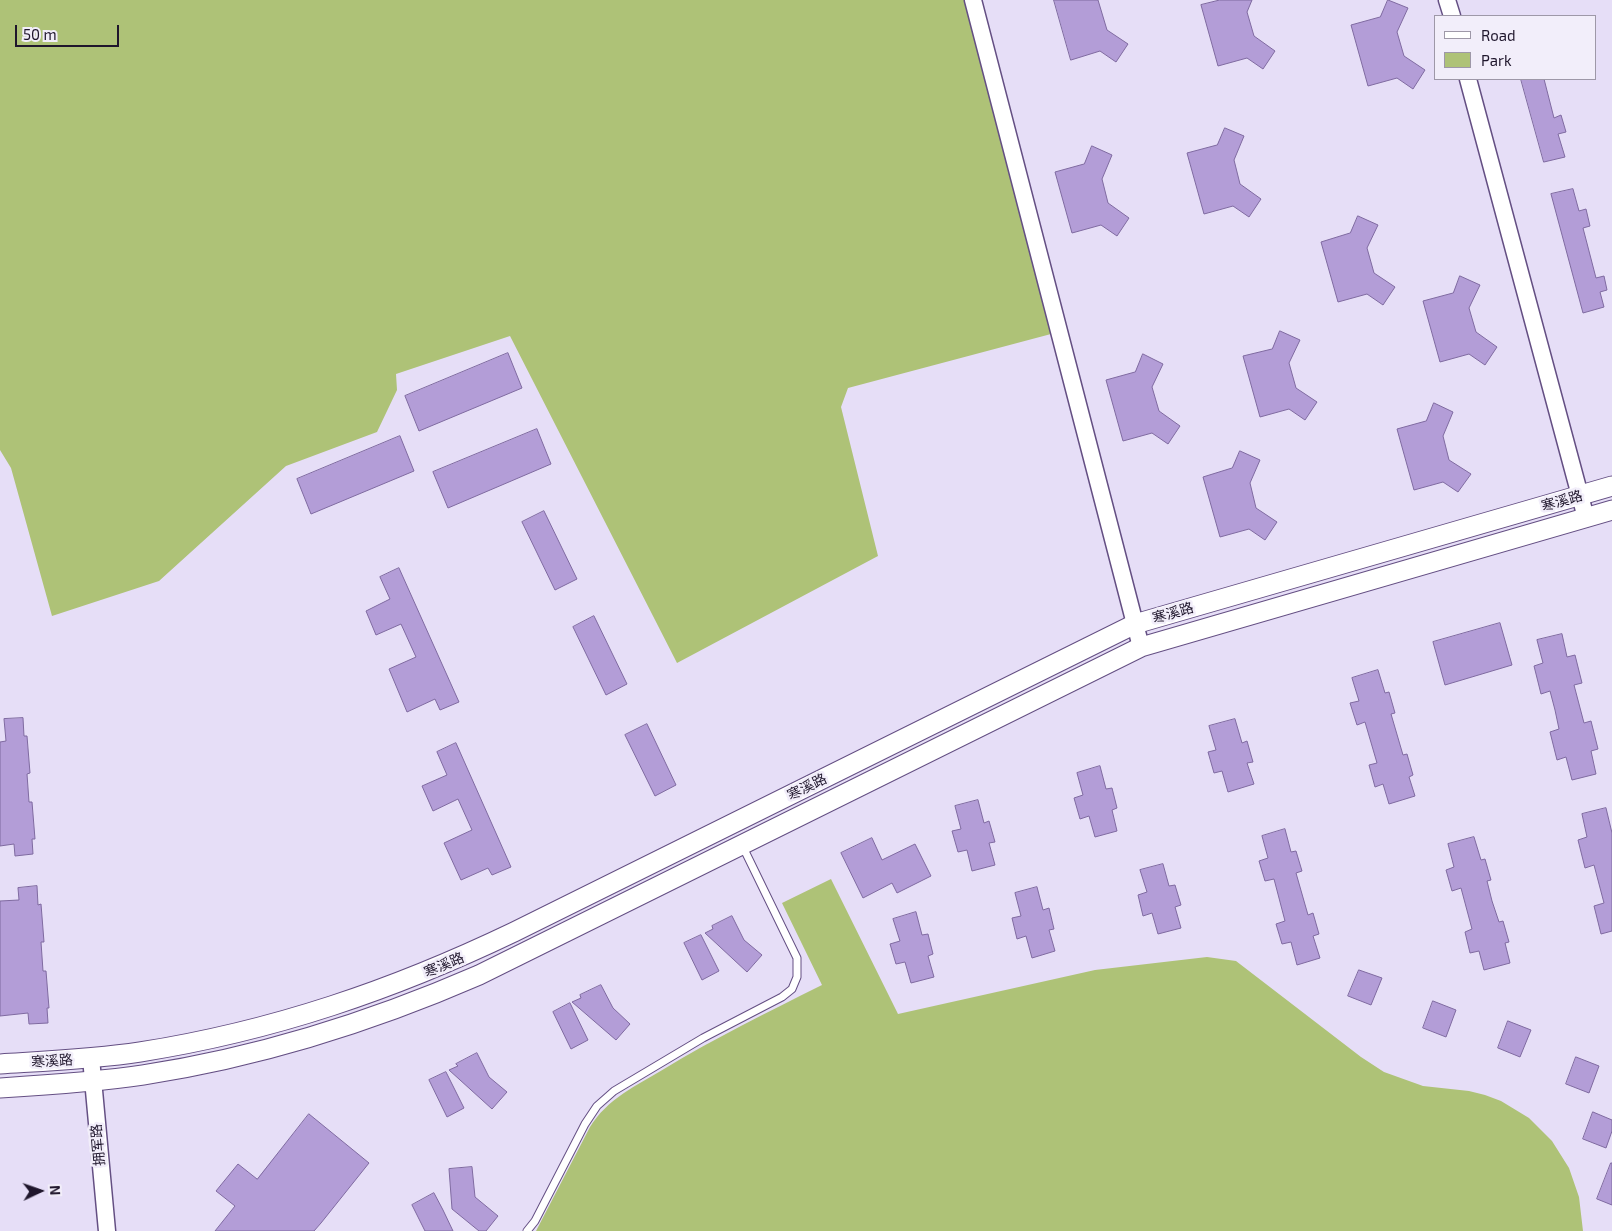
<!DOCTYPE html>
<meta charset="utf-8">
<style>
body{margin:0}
#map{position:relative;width:1612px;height:1231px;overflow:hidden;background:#e6def7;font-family:"Exo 2",sans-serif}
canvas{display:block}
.legend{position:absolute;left:1434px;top:15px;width:162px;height:65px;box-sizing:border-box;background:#f2eefa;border:1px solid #9e98a8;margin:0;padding:6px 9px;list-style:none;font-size:15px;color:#1f162c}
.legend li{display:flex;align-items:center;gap:10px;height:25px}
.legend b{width:25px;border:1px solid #9e98a8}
.north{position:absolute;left:15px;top:1166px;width:50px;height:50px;-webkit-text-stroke:4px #f2eefa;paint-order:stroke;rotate:87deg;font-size:14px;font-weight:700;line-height:20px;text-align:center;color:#1f162c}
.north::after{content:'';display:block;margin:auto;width:18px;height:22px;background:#1f162c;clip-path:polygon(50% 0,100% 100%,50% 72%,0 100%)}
.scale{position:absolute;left:15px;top:25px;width:104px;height:22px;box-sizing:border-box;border:2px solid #1f162c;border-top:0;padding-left:6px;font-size:15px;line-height:18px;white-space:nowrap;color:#1f162c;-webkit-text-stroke:4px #f2eefa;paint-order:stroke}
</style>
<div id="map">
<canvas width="1612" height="1231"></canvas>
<ul class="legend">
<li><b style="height:6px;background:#fff"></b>Road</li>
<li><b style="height:14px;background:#aec277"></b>Park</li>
</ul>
<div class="north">N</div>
<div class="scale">50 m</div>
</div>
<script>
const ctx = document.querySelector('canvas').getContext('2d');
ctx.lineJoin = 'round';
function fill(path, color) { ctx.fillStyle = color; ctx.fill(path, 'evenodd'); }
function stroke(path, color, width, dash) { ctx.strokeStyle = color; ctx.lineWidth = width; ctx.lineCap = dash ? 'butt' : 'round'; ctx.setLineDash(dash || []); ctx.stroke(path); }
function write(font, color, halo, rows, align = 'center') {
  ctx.font = font + ' "Exo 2","Noto Sans SC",sans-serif'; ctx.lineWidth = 5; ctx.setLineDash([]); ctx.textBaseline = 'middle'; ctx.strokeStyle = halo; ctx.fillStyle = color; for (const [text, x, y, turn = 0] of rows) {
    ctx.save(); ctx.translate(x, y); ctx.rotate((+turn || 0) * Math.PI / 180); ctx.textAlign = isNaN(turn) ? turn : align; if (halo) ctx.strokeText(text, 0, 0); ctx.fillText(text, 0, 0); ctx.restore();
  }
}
fill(new Path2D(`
 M0,0H964L1051,334L848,388L841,407L878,556L677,663L510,336L396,374L397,390L377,432L286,466L159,581L52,616L11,468L0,450Z
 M831,879L898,1014L1095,970L1207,957L1236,961L1361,1057L1384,1072L1423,1086L1469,1091L1485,1095L1501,1101L1529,1118L1552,1141L1569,1168L1579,1197L1583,1231H536L590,1127C607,1099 637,1085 664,1069C715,1038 768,1012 822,985L782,903Z`), '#aec277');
const building = new Path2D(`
 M1054,0H1098L1107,30L1128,44L1116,62L1100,51L1071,60Z
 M1220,0H1252L1247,12L1254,36L1275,51L1263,69L1247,58L1218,66L1201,5Z
 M1388,0L1408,8L1397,32L1404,56L1425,70L1413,89L1397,78L1368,86L1351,25L1380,17Z
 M1521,79H1544L1554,118L1561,115L1566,132L1558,134L1565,157L1544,162Z
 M1225,128L1244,136L1234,160L1240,184L1261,199L1249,217L1233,206L1204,214L1187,153L1217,145Z
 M1092,146L1112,155L1102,179L1108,203L1129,218L1117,236L1101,225L1072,233L1055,172L1084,164Z
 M1573,189L1579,211L1586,209L1590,226L1583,228L1596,278L1604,276L1607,290L1600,292L1604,307L1583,313L1551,194Z
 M1358,216L1378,225L1367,248L1374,273L1395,287L1383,305L1367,294L1338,302L1321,242L1350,233Z
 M1460,276L1480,285L1469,308L1476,332L1497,347L1485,365L1469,354L1440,362L1423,301L1453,293Z
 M1280,331L1300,340L1289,363L1296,388L1317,402L1305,420L1289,409L1260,417L1243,356L1272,349Z
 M508,353L522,388L419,431L405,396Z
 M1143,354L1163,364L1152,387L1159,411L1180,426L1168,444L1152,433L1123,441L1106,380L1135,372Z
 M1434,403L1453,412L1443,436L1449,460L1471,474L1458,492L1443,482L1414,490L1397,429L1426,421Z
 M537,429L551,464L448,508L433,472Z
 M400,436L414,471L311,514L297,479Z
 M1240,451L1260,460L1250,483L1256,508L1277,522L1265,540L1249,529L1220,537L1203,477L1232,468Z
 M544,511L577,579L555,590L522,522Z
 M399,568L459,702L440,710L435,699L407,712L389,669L416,657L401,624L376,635L366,611L390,599L380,577Z
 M594,616L627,684L606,695L573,627Z
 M1500,623L1512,665L1445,685L1433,642Z
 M1562,634L1567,657L1575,655L1582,683L1574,685L1584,723L1591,721L1598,749L1591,751L1596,774L1572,780L1566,757L1557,760L1550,732L1559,729L1555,710L1550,691L1541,694L1534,666L1543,663L1537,640Z
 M1378,670L1385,693L1389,692L1395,713L1391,714L1403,755L1407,754L1413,775L1409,777L1415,796L1389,804L1383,784L1375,787L1369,765L1377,763L1365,722L1357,725L1350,703L1359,701L1352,678Z
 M23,718L24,736H27L30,773L27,774L29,802H32L35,839H32L33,854L15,856L14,844L0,846V742L6,741L4,719Z
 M1235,719L1242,743L1247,741L1253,762L1247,763L1254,784L1228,792L1222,771L1214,773L1208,752L1216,750L1209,726Z
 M647,724L676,785L655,796L625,735Z
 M456,743L511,867L492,875L488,868L461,880L444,843L472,830L458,799L433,811L422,786L447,775L437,752Z
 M1100,766L1106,789L1112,788L1117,808L1112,810L1117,831L1095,837L1089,816L1080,819L1074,798L1083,795L1077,773Z
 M978,800L984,823L989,821L995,842L989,843L995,865L972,871L967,850L958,852L952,831L961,829L955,806Z
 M1606,808L1612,833V931L1601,934L1594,906L1604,903L1594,865L1585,868L1578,840L1587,837L1582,814Z
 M1285,829L1291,852L1296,851L1302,871L1296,873L1308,915L1313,913L1319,934L1313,936L1320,958L1297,965L1291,942L1282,944L1276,924L1285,921L1274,879L1265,881L1259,861L1268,858L1262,836Z
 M1474,837L1481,860L1485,859L1491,880L1487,881L1492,901L1499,922L1503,921L1509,942L1505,943L1510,963L1484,970L1479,951L1470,953L1465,932L1472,929L1461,888L1452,891L1446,870L1454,867L1448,844Z
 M872,838L882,860L915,844L931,876L897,893L892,883L863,898L841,853Z
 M1163,864L1169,886L1175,885L1181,905L1175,907L1181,928L1158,934L1152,913L1143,916L1138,895L1147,892L1140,870Z
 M37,886L38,905L41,904L44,942H41L43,971H46L49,1008H47L48,1023L29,1024L28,1013L0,1016V901L19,900L18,888Z
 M1037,887L1043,910L1049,908L1054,929L1049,930L1055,951L1032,958L1026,936L1017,939L1012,918L1021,916L1015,893Z
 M916,912L922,935L928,934L933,954L928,956L934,977L911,983L905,962L896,964L890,944L900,941L893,919Z
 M732,916L744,940L762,955L747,972L705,933L713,929L712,926Z
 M701,935L719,971L702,980L684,943Z
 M1359,970L1382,978L1371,1005L1348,996Z
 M601,985L613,1008L630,1024L616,1040L572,1002L581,998L580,995Z
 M1433,1001L1456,1010L1446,1037L1423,1028Z
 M570,1003L588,1040L571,1049L553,1012Z
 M1508,1021L1531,1030L1520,1057L1498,1048Z
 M477,1053L489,1077L507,1092L492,1109L449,1070L458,1066L456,1064Z
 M1576,1057L1599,1066L1589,1093L1566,1084Z
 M446,1072L464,1108L447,1117L429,1080Z
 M1593,1112L1612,1120V1131L1606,1148L1583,1139Z
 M309,1114L369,1163L321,1223L314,1231H215L235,1206L216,1191L238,1164L257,1179Z
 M1611,1163H1612V1205L1597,1199Z
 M472,1167L475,1197L498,1216L486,1231H479L452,1209L449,1169Z
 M434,1193L443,1210L453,1231H425L412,1205Z`);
fill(building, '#b39dd7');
stroke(building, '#7f6aa0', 1);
const service = new Path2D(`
 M527,1231L535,1221L585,1124L597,1106L614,1091L703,1038L782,997L792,989L797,977V958L742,845`);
const tertiary = new Path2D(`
 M973,0L1141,647
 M1447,0L1452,16
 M1468,79L1586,518
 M91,1058L107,1231`);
const secondary = new Path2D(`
 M0,1064C47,1061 94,1059 140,1052C273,1031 393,990 514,932L1135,624L1612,486
 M0,1088C48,1085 96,1082 143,1075C260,1057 371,1022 479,975L1141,647L1612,510`);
stroke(service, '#644f83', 9);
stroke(tertiary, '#644f83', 19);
stroke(secondary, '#644f83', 21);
stroke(service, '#fff', 7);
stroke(tertiary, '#fff', 16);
stroke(secondary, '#fff', 19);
write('14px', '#1f162c', '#f2eefa', [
 ["寒溪路",1562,501,-16],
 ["寒溪路",1173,613,-16],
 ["寒溪路",807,787,-26],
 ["寒溪路",444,965,-23],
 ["寒溪路",52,1061,-4],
 ["拥军路",98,1145,-95]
]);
</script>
